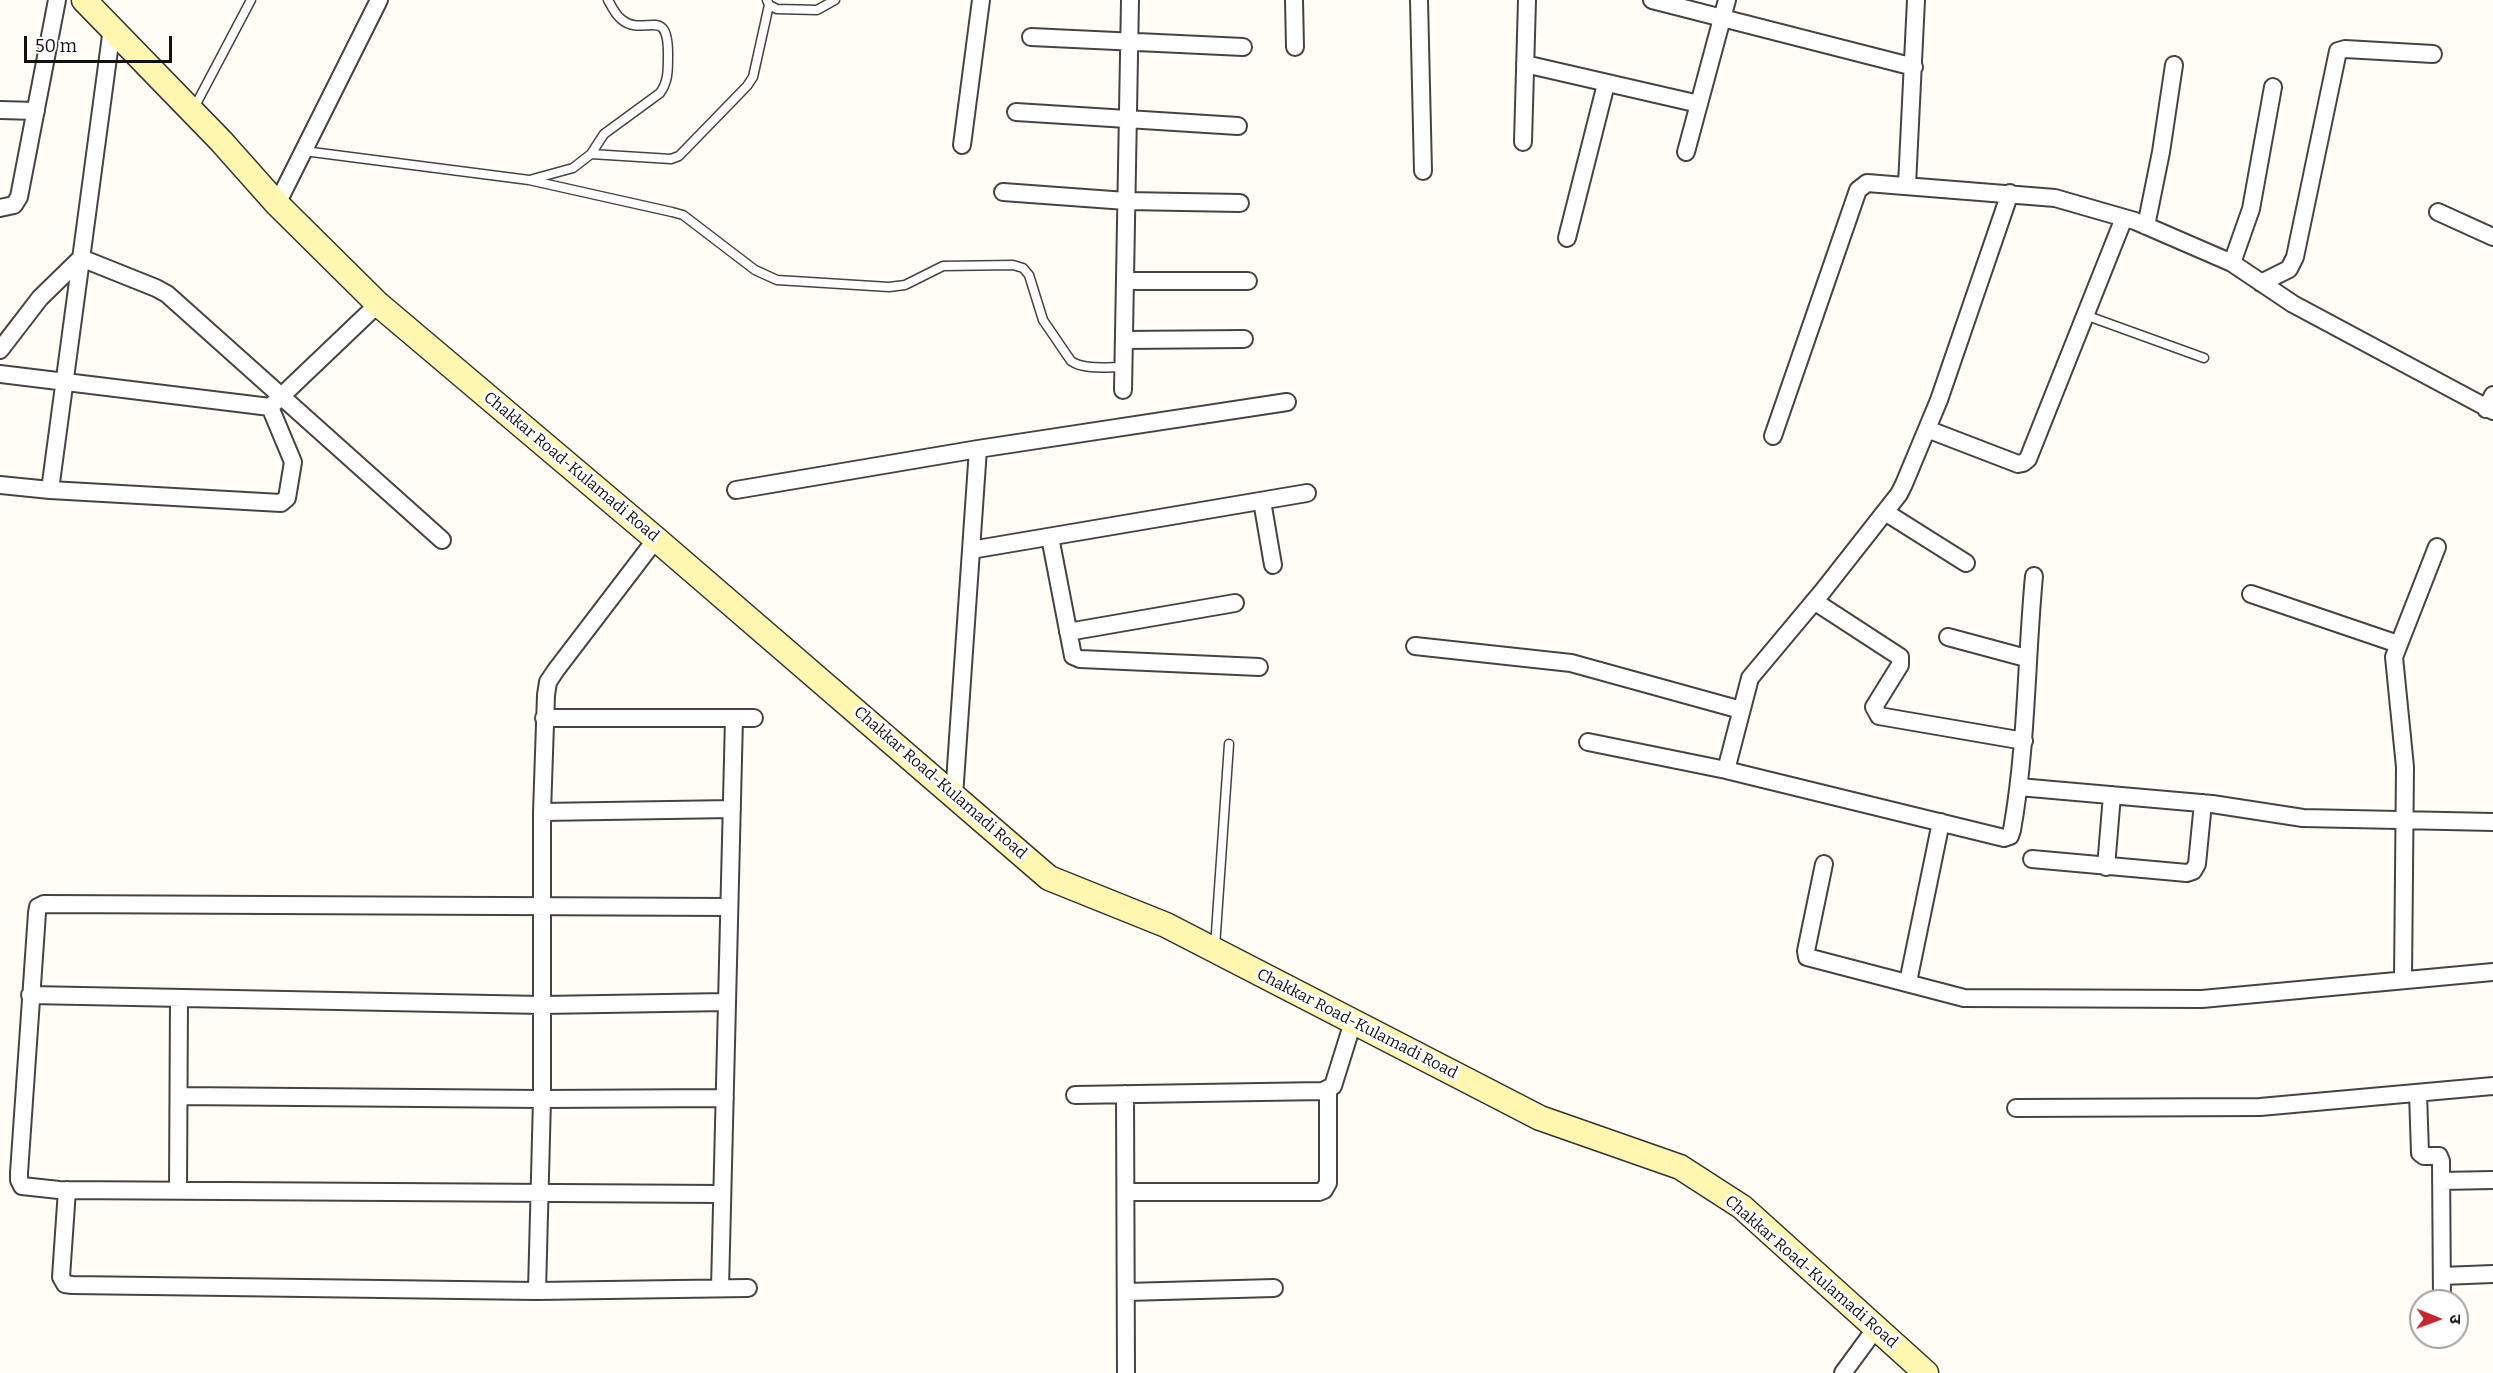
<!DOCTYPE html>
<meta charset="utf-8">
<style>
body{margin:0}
#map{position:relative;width:2493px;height:1373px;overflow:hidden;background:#fffdf5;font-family:Bitter,"Noto Sans Devanagari",serif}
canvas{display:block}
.north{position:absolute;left:2409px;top:1289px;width:60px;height:60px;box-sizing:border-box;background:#fff;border:2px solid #a0a0a0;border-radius:50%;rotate:91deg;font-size:16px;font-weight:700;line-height:24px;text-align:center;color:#111}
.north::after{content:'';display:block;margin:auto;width:21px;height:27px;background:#c4262e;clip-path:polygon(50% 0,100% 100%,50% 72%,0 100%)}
.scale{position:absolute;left:24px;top:36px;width:148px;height:27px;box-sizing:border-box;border:3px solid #111;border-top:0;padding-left:8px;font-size:18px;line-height:21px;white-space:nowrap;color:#111;-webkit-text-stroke:4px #fff;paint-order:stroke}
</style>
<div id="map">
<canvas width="2493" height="1373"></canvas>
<div class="north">उ</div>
<div class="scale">50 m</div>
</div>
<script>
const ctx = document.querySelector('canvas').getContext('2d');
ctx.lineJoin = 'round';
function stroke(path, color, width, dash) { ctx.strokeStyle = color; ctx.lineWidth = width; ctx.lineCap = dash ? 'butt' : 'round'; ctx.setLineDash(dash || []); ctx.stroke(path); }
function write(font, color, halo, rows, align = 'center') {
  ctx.font = font + ' Bitter,serif'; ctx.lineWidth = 6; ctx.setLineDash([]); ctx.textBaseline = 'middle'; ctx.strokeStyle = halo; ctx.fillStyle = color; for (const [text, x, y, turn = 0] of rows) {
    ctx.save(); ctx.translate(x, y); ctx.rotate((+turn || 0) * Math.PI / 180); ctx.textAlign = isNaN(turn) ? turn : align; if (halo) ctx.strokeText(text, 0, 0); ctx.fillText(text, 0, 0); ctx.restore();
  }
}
const lane = new Path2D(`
 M767,0L769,5L777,9L817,10L835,0
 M194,108L251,0
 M304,151L529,180L672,212L683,215L755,270L777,280L889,287L905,285L943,266L1013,265L1023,268L1029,275L1043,320L1071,361C1084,370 1107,367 1123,367
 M591,154L671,159L679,156L747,86L753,77L769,5
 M533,179L573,168L591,154L604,134L660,93C668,82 668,71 668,57C669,2 644,39 621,19C615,14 612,7 608,0
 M2085,315L2204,358
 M1215,947L1229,744`);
const street = new Path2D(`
 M1294,0L1295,47
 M1419,0L1423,171
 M1652,0L1914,67
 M1031,37L1243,47
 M1525,64L1699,104
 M0,110L36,111
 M1016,112L1238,126
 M1523,142L1527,0
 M962,145L981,0
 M1686,152L1727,0
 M1907,185L1916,0
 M1003,192L1126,201L1240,203
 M277,204L379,0
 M0,208L14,205L19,197L57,0
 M2438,212L2493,237
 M2146,226L2161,152L2174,65
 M1567,238L1606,84
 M2232,263L2251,209L2273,87
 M1125,281H1248
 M2261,283L2289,269L2295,257L2338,51L2345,49L2433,54
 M1124,340L1244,339
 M0,350L40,298L81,258L156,288L167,294L442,540
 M0,374L270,407L378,304
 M1123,390L1130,0
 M2486,409L2493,395
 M1927,429L2018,464L2023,463L2028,459L2124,218
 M1773,436L1858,190L1867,183L2055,198L2135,221L2232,263L2293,304L2493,411
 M0,485L50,490L281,503L287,498L293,462L270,407
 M50,490L112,28
 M736,490L978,449L1287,402
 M1262,501L1273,565
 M1885,512L1966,563
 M1050,537L1073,656L1080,659L1259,667
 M971,550L1307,493
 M2251,594L2398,644
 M1814,601L1900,657V665L1874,707L1879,716L2024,741
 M1068,632L1235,603
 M1948,637L2026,658
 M1415,646L1571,663L1741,710
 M544,718H754
 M1588,742L1726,770L2004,838L2010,836L2012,830C2027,746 2026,661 2034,576
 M1726,770L1750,678L1822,592L1899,494L1904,484L1939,400L2010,193
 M2019,787L2212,804L2303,818L2493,822
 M954,796L978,449
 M542,812L732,809
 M2032,859L2187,873L2193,871L2197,864L2203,803
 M1824,864L1806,951L1807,957L1964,998L2202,999L2493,972
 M2106,867L2112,795
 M2403,979L2405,767L2394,657L2437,547
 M1908,982L1941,822
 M30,995L542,1005L727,1002
 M2418,1093L2420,1153L2424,1156H2439L2441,1161L2442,1301
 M1125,1094L1126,1373
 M1075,1095L1323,1091L1333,1086L1353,1022
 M179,1096L542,1099L725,1098
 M2016,1108L2260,1107L2493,1086
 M2441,1181L2493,1180
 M67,1190L61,1277L65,1284L72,1285L537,1291L748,1288
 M178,1190L179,998
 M1126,1192H1319L1324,1190L1328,1183V1090
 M722,1194L59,1190L22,1186L19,1180V1173L37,913L38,907L44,904L729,907
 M2442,1276L2493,1274
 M720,1288L734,718
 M537,1291L542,1099V812L546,695L548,682L556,670L656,539
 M1126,1292L1274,1288
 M1843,1373L1876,1328`);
const secondary = new Path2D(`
 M84,0L221,141L277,204L378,304L656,539L1049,878L1166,925L1540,1118L1680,1167L1742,1207L1926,1373`);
stroke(lane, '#444', 11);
stroke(street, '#444', 20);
stroke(secondary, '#333', 27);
stroke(lane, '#fff', 8);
stroke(street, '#fff', 16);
stroke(secondary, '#fff6b0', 24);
write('16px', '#111', '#fff', [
 ["Chakkar Road-Kulamadi Road",571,467,40],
 ["Chakkar Road-Kulamadi Road",940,783,41],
 ["Chakkar Road-Kulamadi Road",1357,1024,27],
 ["Chakkar Road-Kulamadi Road",1811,1272,41]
]);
</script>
